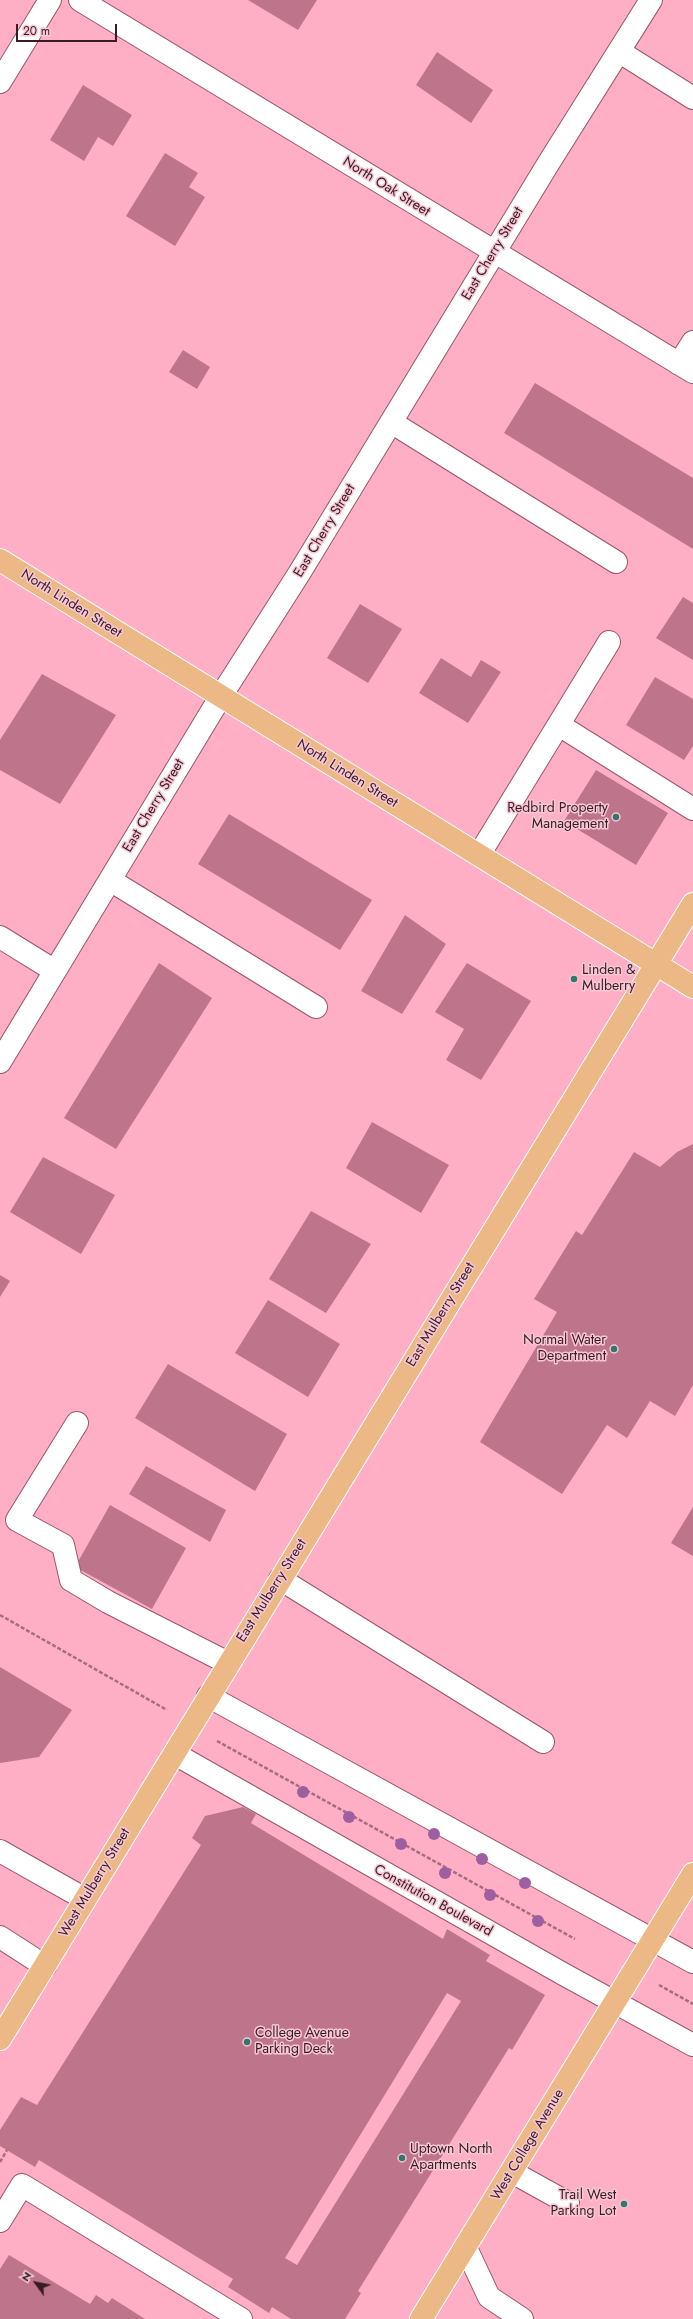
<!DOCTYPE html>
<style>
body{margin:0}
#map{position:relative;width:693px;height:2319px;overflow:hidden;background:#feafc6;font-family:Jost,sans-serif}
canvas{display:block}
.north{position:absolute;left:16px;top:2263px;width:40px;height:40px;-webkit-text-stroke:3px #f7c7d4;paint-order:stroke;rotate:303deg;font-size:11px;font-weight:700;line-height:16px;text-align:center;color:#381b25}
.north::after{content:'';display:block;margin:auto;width:14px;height:18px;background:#381b25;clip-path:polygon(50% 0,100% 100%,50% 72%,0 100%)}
.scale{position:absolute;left:16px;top:24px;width:101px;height:18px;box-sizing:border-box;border:2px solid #381b25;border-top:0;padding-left:5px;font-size:12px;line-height:14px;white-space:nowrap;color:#381b25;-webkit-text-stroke:3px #f7c7d4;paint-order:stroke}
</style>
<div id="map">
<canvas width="693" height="2319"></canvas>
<div class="north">N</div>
<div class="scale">20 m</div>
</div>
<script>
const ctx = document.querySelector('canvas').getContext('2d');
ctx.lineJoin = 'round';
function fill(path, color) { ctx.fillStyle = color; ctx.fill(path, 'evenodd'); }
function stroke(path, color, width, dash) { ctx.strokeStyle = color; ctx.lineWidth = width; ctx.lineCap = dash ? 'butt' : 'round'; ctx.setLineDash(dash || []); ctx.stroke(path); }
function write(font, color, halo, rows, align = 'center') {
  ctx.font = font + ' Jost,sans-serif'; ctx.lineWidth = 3; ctx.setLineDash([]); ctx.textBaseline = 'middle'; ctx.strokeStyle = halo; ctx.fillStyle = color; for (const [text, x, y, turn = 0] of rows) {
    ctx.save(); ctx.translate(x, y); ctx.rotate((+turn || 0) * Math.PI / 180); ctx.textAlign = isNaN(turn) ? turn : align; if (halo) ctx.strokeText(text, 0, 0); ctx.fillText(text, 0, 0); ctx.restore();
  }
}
fill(new Path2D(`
 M248,0H317L298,30Z
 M437,52L493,90L471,123L416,85Z
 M83,85L132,115L113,146L98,137L84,161L50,140Z
 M165,153L198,173L189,187L205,197L175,246L126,216Z
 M183,350L210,367L197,389L169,372Z
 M535,383L693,478V549L504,433Z
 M683,597L693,603V660L656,638Z
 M360,604L402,629L368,683L327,658Z
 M441,658L471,677L481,660L501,672L468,723L419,693Z
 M42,674L116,715L60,804L0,770V740Z
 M655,677L693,699V746L684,760L626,725Z
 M596,770L668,813L636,865L564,821Z
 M229,814L372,900L340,950L198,864Z
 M405,915L446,944L402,1014L361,991Z
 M159,963L212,998L116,1149L64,1118Z
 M467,963L531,1001L481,1080L446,1060L464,1029L435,1012Z
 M372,1122L449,1165L421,1213L346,1168Z
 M693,1144V1385L675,1416L650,1401L627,1438L607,1425L562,1494L480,1442L557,1312L534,1299L576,1231L582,1235L634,1152L660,1167L677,1152Z
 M43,1157L115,1195L81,1254L10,1212Z
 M311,1211L371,1244L326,1313L269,1279Z
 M0,1275L10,1281L0,1297Z
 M268,1300L340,1344L308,1397L235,1353Z
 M168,1364L287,1434L255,1491L135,1418Z
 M146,1466L226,1510L210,1542L129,1494Z
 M110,1505L186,1548L152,1609L75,1567Z
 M693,1507V1556L671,1543Z
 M0,1667L72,1710L39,1757L0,1763Z
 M243,1807L256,1814L251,1823L443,1939L447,1929L490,1955L486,1961L545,1995L512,2050L509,2048L358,2291L361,2293L345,2319H291L272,2307L269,2313L228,2287L233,2279L39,2160L35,2167L0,2146V2130L21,2097L37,2105L201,1845L192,1838L205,1816ZM447,1993L461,2001L297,2265L285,2258Z
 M9,2255L90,2304L96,2295L108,2303L112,2298L145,2319H0V2269Z`), '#be758b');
const minor = new Path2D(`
 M80,0L693,372
 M620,52L693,98
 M0,82L50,0
 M679,364L693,342
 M391,422L616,562
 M559,725L693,809
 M479,855L609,642
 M110,880L316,1007
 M0,937L55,971
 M0,1062L221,696L300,572L548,164L651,0
 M77,1423L17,1520L63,1545L71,1580L108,1602L228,1663
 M280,1579L543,1742
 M208,1696L693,1962
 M175,1754L565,1975L693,2045
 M0,1851L85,1899
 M0,1937L45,1966
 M512,2172L568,2203
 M0,2221L22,2185L241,2319
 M466,2248L489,2297L522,2319`);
const major = new Path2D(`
 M0,560L693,987
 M0,2039L693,904
 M421,2319L693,1874`);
stroke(minor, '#9a556b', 24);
stroke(major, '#fff', 24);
stroke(new Path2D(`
 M0,1615L167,1710
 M217,1741L575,1939
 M659,1985L693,2004
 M0,2162L7,2150`), '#a66d7e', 2.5, [4, 2]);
stroke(minor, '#fff', 22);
stroke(major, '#ecb885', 22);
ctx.fillStyle = '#9e5fa1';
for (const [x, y] of [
 [303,1792],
 [349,1817],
 [434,1834],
 [401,1844],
 [482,1859],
 [445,1873],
 [525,1883],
 [490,1895],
 [538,1921]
]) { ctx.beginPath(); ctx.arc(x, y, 6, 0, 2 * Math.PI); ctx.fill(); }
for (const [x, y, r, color] of [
 [616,817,4,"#32776b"],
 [574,979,4,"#32776b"],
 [614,1349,4,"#32776b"],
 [247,2042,4,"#32776b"],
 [402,2158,4,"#32776b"],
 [624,2204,4,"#32776b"]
]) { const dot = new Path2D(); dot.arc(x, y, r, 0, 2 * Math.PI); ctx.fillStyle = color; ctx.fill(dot); stroke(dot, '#f7c7d4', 1.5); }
write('14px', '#381b25', '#f7c7d4', [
 ["North Oak Street",386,187,32],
 ["East Cherry Street",493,254,-59],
 ["East Cherry Street",325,531,-59],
 ["North Linden Street",71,604,32],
 ["North Linden Street",347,774,32],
 ["East Cherry Street",154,806,-59],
 ["East Mulberry Street",441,1315,-59],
 ["East Mulberry Street",272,1591,-58],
 ["West Mulberry Street",95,1883,-59],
 ["Constitution Boulevard",433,1901,29],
 ["West College Avenue",528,2145,-59]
]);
write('14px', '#381b25', '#f7c7d4', [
 ["Redbird Property",608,809],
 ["Management",608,825],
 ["Linden &",582,971,"left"],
 ["Mulberry",582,987,"left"],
 ["Normal Water",606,1341],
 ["Department",606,1357],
 ["College Avenue",255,2034,"left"],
 ["Parking Deck",255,2050,"left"],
 ["Uptown North",410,2150,"left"],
 ["Apartments",410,2166,"left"],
 ["Trail West",616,2196],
 ["Parking Lot",616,2212]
], 'right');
</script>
